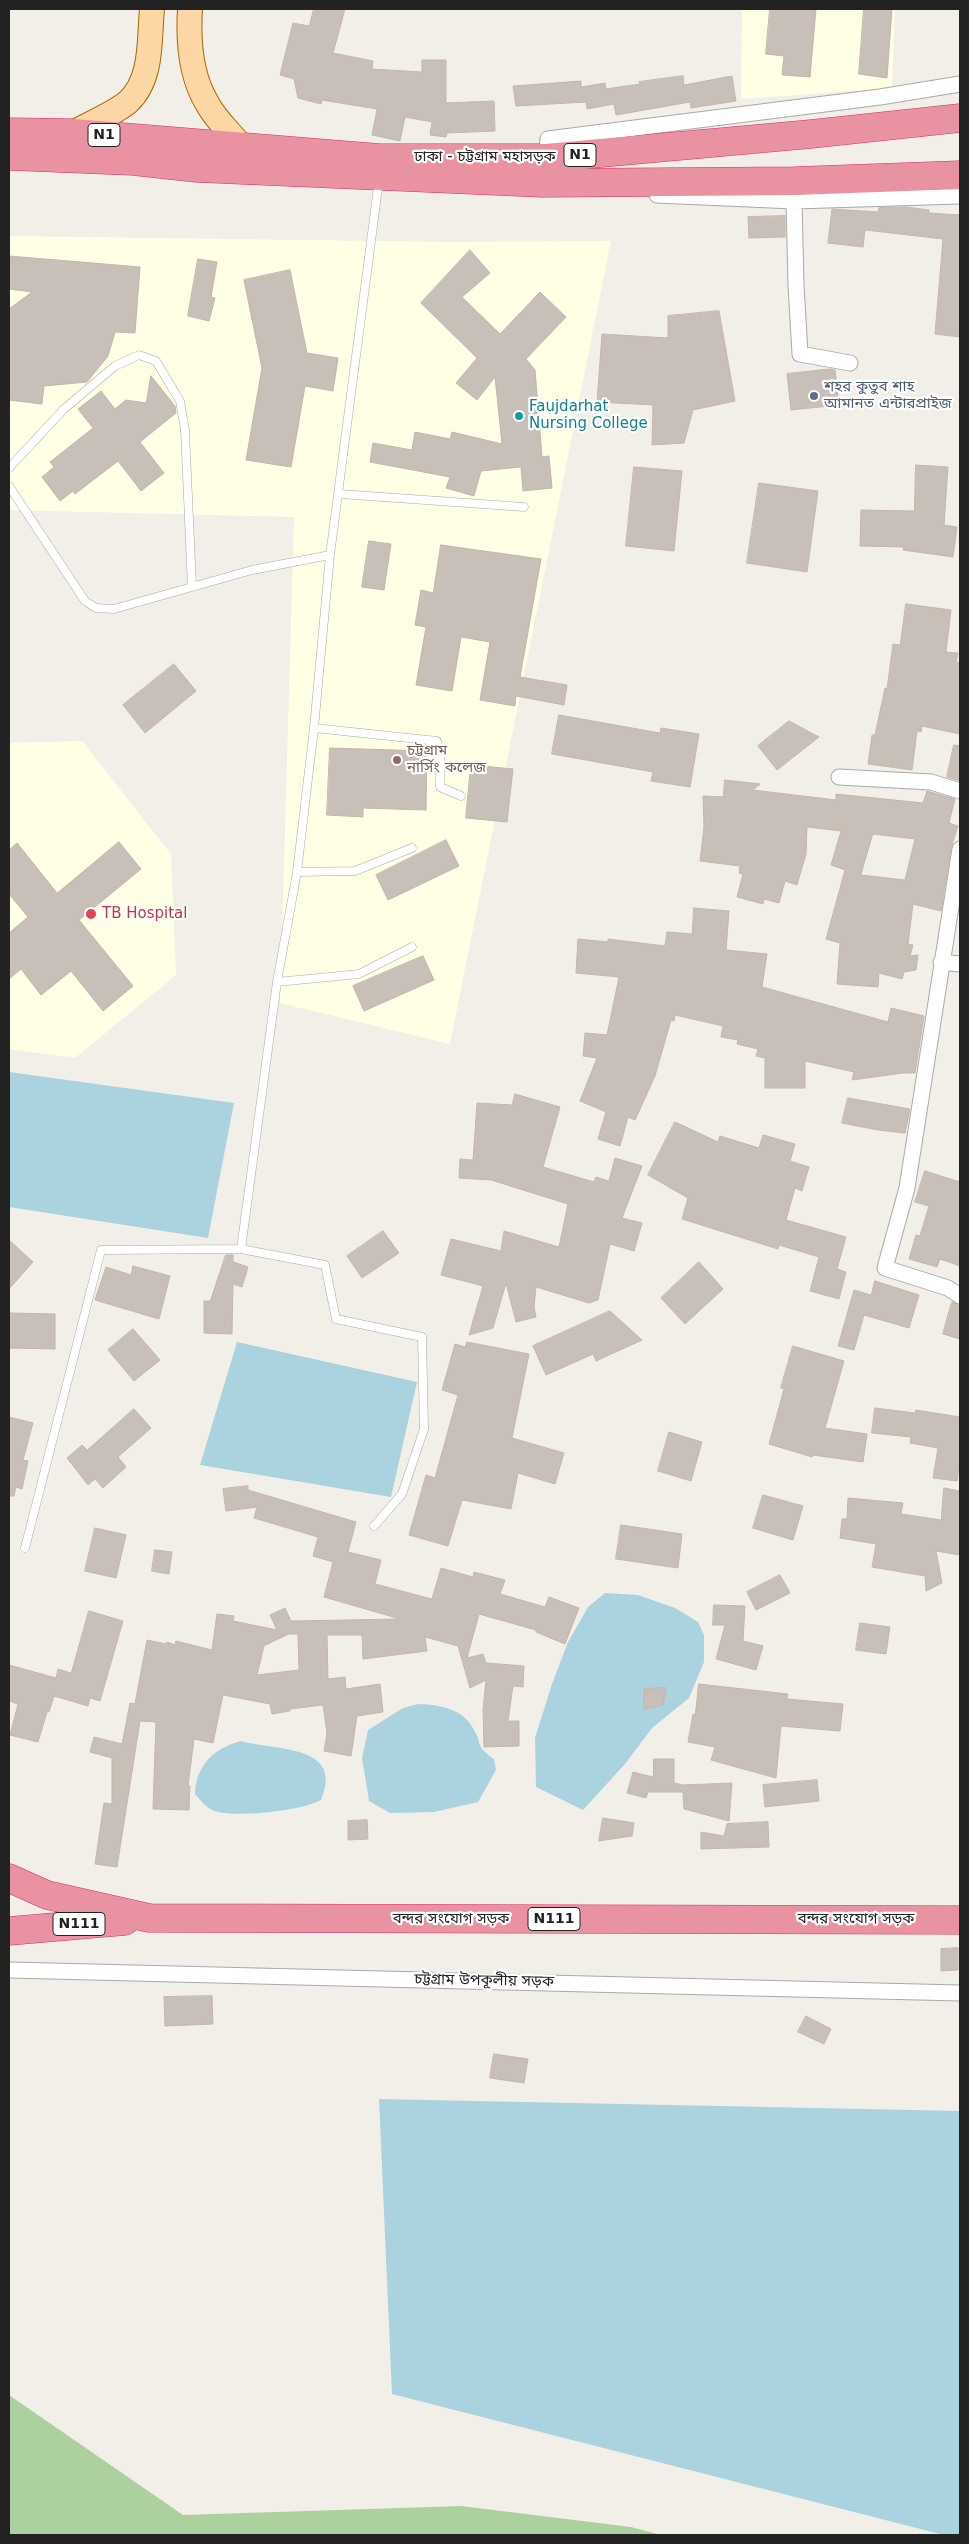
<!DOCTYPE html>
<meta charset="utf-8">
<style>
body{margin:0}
#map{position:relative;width:969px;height:2544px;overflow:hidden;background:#f2efe9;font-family:"DejaVu Sans",sans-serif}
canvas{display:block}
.frame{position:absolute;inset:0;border:10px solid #222;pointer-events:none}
</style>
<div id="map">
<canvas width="969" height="2544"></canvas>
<div class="frame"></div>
</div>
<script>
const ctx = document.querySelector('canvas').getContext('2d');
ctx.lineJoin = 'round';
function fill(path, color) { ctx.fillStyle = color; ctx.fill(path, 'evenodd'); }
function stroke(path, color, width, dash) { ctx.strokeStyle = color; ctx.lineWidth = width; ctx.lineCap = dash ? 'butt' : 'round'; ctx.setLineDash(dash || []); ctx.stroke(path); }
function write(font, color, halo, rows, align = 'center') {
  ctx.font = font + ' "DejaVu Sans","Noto Sans Bengali",sans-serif'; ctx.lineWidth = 4.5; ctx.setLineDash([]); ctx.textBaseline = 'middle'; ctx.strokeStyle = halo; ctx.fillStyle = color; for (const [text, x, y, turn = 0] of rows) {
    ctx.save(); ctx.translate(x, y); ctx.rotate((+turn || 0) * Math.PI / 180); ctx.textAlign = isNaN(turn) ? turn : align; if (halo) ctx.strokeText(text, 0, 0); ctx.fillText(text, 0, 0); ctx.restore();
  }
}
fill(new Path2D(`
 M742,9H895L892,88L741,99Z
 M9,236L448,242L611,241L450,1044L280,1003L294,517L9,510Z
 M82,741L171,854L176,975L75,1058L9,1049V743Z`), '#ffffe5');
fill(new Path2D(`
 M9,2395L183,2515L461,2506L631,2527L662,2535H9Z`), '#add19e');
fill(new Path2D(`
 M9,1072L234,1103L208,1238L9,1207Z
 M237,1342L417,1382L391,1497L200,1465Z
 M605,1593L638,1595L675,1608L698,1622L704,1635V1662L689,1698L652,1728L625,1764L583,1810L536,1787L535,1738L552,1684L568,1642L588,1607Z
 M418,1704C439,1705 462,1708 473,1728C484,1746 473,1744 494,1759L496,1770L478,1802L434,1812L390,1813L369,1801L362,1758L368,1730L403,1708Z
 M241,1741C275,1751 345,1744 321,1800C301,1811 241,1817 218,1812C208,1810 201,1801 195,1794C196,1765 214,1748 241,1741Z
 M379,2099L960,2111V2535H944L392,2394Z`), '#aad3df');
const building = new Path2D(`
 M314,9H345L333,53L373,61L372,69L422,72V60H446V103L494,101L495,131L447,133L446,137L430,135L432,122L405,117L400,141L372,135L377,109L322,100L321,104L298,98L294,79L280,75L293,23L309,26Z
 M770,9H816L810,77L782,75L784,56L766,54Z
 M864,9H892L887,78L859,74Z
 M683,76L684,85L732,76L736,101L691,108L690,102L616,115L614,104L587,109L586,102L516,106L513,86L581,81V87L605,83L606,89L640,84L639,82Z
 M906,207L929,210V213L960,215V337L935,334L943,239L865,230L863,247L828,243L832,209L878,212L879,208Z
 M785,216V237L749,238L748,217Z
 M470,250L490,273L462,297L500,334L540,292L566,317L526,359L535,370L542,457L549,456L552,488L523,491L521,467L481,471L474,496L446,488L450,477L370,462L373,443L412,450L415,432L450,439L452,432L502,444L495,377L477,400L456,383L477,358L421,303Z
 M9,256L140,267L135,333L115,332L108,356L87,382L44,386L42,404L9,400V309L32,292L9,289Z
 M198,259L217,262L211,297L215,298L209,321L188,316Z
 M290,270L307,353L338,358L333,391L305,386L291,467L246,460L262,368L244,280Z
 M719,311L735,401L693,410L684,443L652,445L653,405L597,402L602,334L668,338V316Z
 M830,369L835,370L839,405L791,410L787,374Z
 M151,376L175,406L176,413L140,442L164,473L141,491L118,461L75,494L73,491L60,501L42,477L54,467L50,462L93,428L78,409L101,391L115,409L126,400L146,403Z
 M916,465L948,467L944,525L957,527L953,557L903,550L904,547L860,546L861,510L914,511Z
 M634,467L682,471L674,551L626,546Z
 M759,483L818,491L807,572L747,563Z
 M369,541L391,544L384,590L362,587Z
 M441,545L541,559L520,677L567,685L564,705L516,696L515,706L480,700L490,642L461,637L452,691L416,685L426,627L415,625L421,590L433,593Z
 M906,604L951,610L946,652L958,653L956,662L960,663V734L922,726L921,732L917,731L912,770L868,764L872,735H875L885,688L887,689L893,644L900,645Z
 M174,664L196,691L145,733L123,705Z
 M559,715L660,733L661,728L699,734L690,787L651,781L653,772L552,754Z
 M789,721L819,737L777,770L758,746Z
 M954,745L960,746V781L947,777Z
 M330,748L427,751L426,810L363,808V817L327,815Z
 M471,765L513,769L507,822L466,818Z
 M725,780L760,784L753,790L836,800V794L923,803L927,791L955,799L949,823L958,826L951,848L941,911L913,904L908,944L913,945L910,956L918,955L916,970L904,972L902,979L879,973L878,987L837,984L840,943L826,939L845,870L831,865L841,831L807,827L806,854L797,885L785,881L779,903L764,899L763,904L737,897L743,874L739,873L740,866L700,861L704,827L703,796L723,797ZM873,834L915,839L905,880L861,875Z
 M446,840L459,866L388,900L376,875Z
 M119,842L141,869L79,920L133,986L103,1011L71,971L41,995L21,969L9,979V933L28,917L9,894V850L17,843L57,893Z
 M694,908L729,911L726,950L767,954L762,987L888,1022L891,1008L924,1016L915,1073H903L852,1080L854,1072L805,1061V1088H765V1058L756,1056L758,1049L737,1044L738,1040L721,1037L723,1026L675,1015L674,1021L671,1020L655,1076L635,1120L628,1117L620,1146L598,1139L606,1112L580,1101L597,1058L583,1056L585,1033L607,1035L619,977L576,973L578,939L608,942V939L665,946L667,932L692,934Z
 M423,956L434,980L364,1011L353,986Z
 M515,1094L560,1107L543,1167L594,1182L596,1177L609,1181L615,1158L642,1166L622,1218L642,1223L634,1251L610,1244L598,1300L589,1303L536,1287L534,1307L536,1317L516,1322L506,1283L493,1328L469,1335L483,1286L441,1275L451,1239L501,1251L504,1231L559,1247L568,1204L491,1180L459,1178L460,1159L473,1160L477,1103L512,1105Z
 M848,1098L910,1109L905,1133L878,1130L842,1123Z
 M675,1122L718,1142L720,1136L759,1148L763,1135L795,1144L790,1161L809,1167L802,1191L795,1188L786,1220L846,1237L837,1269L846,1272L839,1299L810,1291L819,1257L779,1245L778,1249L682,1219L688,1198L648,1175Z
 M925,1171L960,1182V1266L940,1259L937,1267L909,1259L916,1235L920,1236L929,1206L915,1202Z
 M383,1231L399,1253L362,1278L347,1256Z
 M9,1240L33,1262L9,1289Z
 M226,1255H233V1262L248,1267L242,1287L233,1284L232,1334L204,1333V1301H210Z
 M699,1262L723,1289L685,1324L661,1298Z
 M133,1266L170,1276L159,1319L95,1300L106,1267L131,1275Z
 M875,1281L919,1295L909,1328L864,1315L854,1350L838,1346L854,1290L871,1295Z
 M952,1302L960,1305V1339L943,1334Z
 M610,1311L642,1340L596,1361L593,1354L546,1375L533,1346Z
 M9,1313L55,1314V1349L9,1348Z
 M133,1329L160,1360L134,1381L108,1350Z
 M467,1342L529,1354L512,1438L564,1453L555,1484L518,1473L511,1509L462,1500L448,1546L409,1535L426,1475L435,1478L458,1395L442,1390L455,1344L465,1347Z
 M793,1346L844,1361L825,1428L867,1434L863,1462L813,1455L812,1457L769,1444L784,1389L781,1388Z
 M875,1408L915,1413L916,1410L960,1417V1460L957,1481L933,1478L938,1448L910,1443L911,1437L872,1433Z
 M134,1409L151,1428L118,1457L126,1467L103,1488L95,1479L88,1485L67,1458L82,1445L87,1450Z
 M9,1417L33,1423L23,1460L28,1461L22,1489L16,1487L14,1496H9Z
 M669,1432L702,1442L691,1481L658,1471Z
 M248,1486V1490L356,1522L348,1552L381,1560L375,1584L432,1599L441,1568L473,1577L474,1572L505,1580L500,1594L545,1607L549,1597L579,1608L565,1644L536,1632V1630L479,1614L467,1658L483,1654L486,1663L524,1666L523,1687L513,1686L508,1721H519V1746L484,1747L483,1709L486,1680L470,1688L458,1646L425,1637L427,1651L363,1659L362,1635H327L328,1679L345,1677L346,1689L380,1684L383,1712L357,1716L351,1756L324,1751L327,1733L323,1705L290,1709V1711L272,1714L270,1704L223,1695L213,1743L194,1739L188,1786H190L189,1810L153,1809L156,1722L140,1721L117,1867L95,1864L104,1803L112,1804V1758L90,1752L94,1737L122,1744L130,1703L135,1704L147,1640L166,1644L167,1642L175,1645L176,1641L212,1650L217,1614L234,1616L233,1621L277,1630L270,1615L285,1608L291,1621L400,1619L324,1597L333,1562L313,1556L318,1537L254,1518L257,1507L226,1511L223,1489ZM289,1634H298L299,1670L257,1675L264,1646Z
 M944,1488L960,1491V1555L936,1551L942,1583L926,1591L925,1576L872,1567L876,1544L840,1538L842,1519H847L848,1498L903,1503L901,1514L941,1520Z
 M763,1495L803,1506L793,1540L753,1528Z
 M621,1525L682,1534L678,1568L616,1559Z
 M95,1528L126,1535L116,1578L85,1571Z
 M155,1550L172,1552L169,1574L152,1571Z
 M780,1575L790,1593L756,1610L747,1592Z
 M714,1605L745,1606L743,1641L763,1646L756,1670L716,1659L725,1625H713Z
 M89,1611L123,1621L100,1701L90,1698L88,1706L54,1696L49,1712H47L38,1742L10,1735L18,1704L9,1701V1665L56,1678L58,1669L71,1673Z
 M860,1623L890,1627L886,1654L856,1650Z
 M699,1684L788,1694L787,1699L843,1704L840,1731L781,1726L776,1778L711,1760L715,1747L688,1742L693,1714L695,1715Z
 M666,1688L663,1705L644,1709V1689Z
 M654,1759H674V1783L683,1785L732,1783L729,1821L684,1809L683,1792H648L646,1798L627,1793L633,1772L653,1777Z
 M817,1780L819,1801L765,1807L763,1785Z
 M603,1818L634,1823L632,1836L599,1841Z
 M367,1820L368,1839L348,1840V1821Z
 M768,1822L769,1847L701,1849V1832L724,1836L727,1824Z
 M958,1948V1970L941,1971V1949Z
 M212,1996L213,2024L165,2026L164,1997Z
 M806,2016L831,2029L824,2044L798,2032Z
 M494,2054L528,2059L524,2083L490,2078Z`);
fill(building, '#c7bfb8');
stroke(building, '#c4b6ab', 1);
const lane = new Path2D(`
 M9,468L64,409L115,366L139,355L156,361L180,401L185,430L192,587
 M9,486L85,601L96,608L114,609L252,570L330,555
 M340,494L524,507
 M314,728L437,741L440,755V787L461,796
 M297,872L355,871L412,848
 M277,982L359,974L412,947
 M241,1249L277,982L297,872L314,728L330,555L379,180
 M25,1548L101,1250L241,1249L325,1265L336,1319L422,1337L424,1429L402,1494L374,1526`);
const street = new Path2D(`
 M546,158L548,139L880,97L960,84
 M657,195L794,201L960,196
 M794,201L796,285L800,354L850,363
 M839,777L931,782L960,791
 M960,849L907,1188L885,1268L948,1288L960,1296
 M941,962L960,964
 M9,1970L960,1993`);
const primary = new Path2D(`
 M190,9C188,41 190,75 207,103C215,119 230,132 241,146
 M73,133C89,124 115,113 128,102C153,79 149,39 152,9`);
const highway = new Path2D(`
 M9,132L73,133L379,158H546L811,134L960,118
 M9,156L133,161L197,168L543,183L795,181L960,175
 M9,1878L47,1895L149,1918L960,1920
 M9,1931L125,1921`);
stroke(lane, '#a9a9a9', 9);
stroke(street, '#a9a9a9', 17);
stroke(primary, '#a06b00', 26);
stroke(highway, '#dc2a67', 29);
stroke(lane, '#fff', 8);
stroke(street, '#fff', 15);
stroke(primary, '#fcd6a4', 24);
stroke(highway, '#e892a2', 28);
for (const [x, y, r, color] of [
 [814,396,5,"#5c6f8a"],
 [519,416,5,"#0f9aa8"],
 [397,760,5,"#8d6e63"],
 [91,914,6,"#e0444e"]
]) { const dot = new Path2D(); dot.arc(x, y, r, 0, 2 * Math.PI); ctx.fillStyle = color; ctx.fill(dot); stroke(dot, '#fff', 2); }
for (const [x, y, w] of [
 [104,135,32],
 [580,155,32],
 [554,1919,52],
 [79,1924,52]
]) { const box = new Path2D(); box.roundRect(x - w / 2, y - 11.5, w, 23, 4); ctx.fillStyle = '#fff'; ctx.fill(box); stroke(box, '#222', 1); }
write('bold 14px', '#222', null, [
 ["N1",104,135],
 ["N1",580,155],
 ["N111",554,1919],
 ["N111",79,1924]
]);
write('15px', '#222', '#fff', [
 ["ঢাকা - চট্টগ্রাম মহাসড়ক",485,157],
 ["বন্দর সংযোগ সড়ক",451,1919],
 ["বন্দর সংযোগ সড়ক",856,1919],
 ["চট্টগ্রাম উপকূলীয় সড়ক",484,1981,1]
]);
write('15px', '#4e5e75', '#fff', [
 ["শহর কুতুব শাহ",824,387],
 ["আমানত এন্টারপ্রাইজ",824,404]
], 'left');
write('15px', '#0d838f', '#fff', [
 ["Faujdarhat",529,407],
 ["Nursing College",529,424]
], 'left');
write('15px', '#785e54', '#fff', [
 ["চট্টগ্রাম",407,751],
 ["নার্সিং কলেজ",407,768]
], 'left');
write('15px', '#be3a42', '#fff', [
 ["TB Hospital",102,914]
], 'left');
</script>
